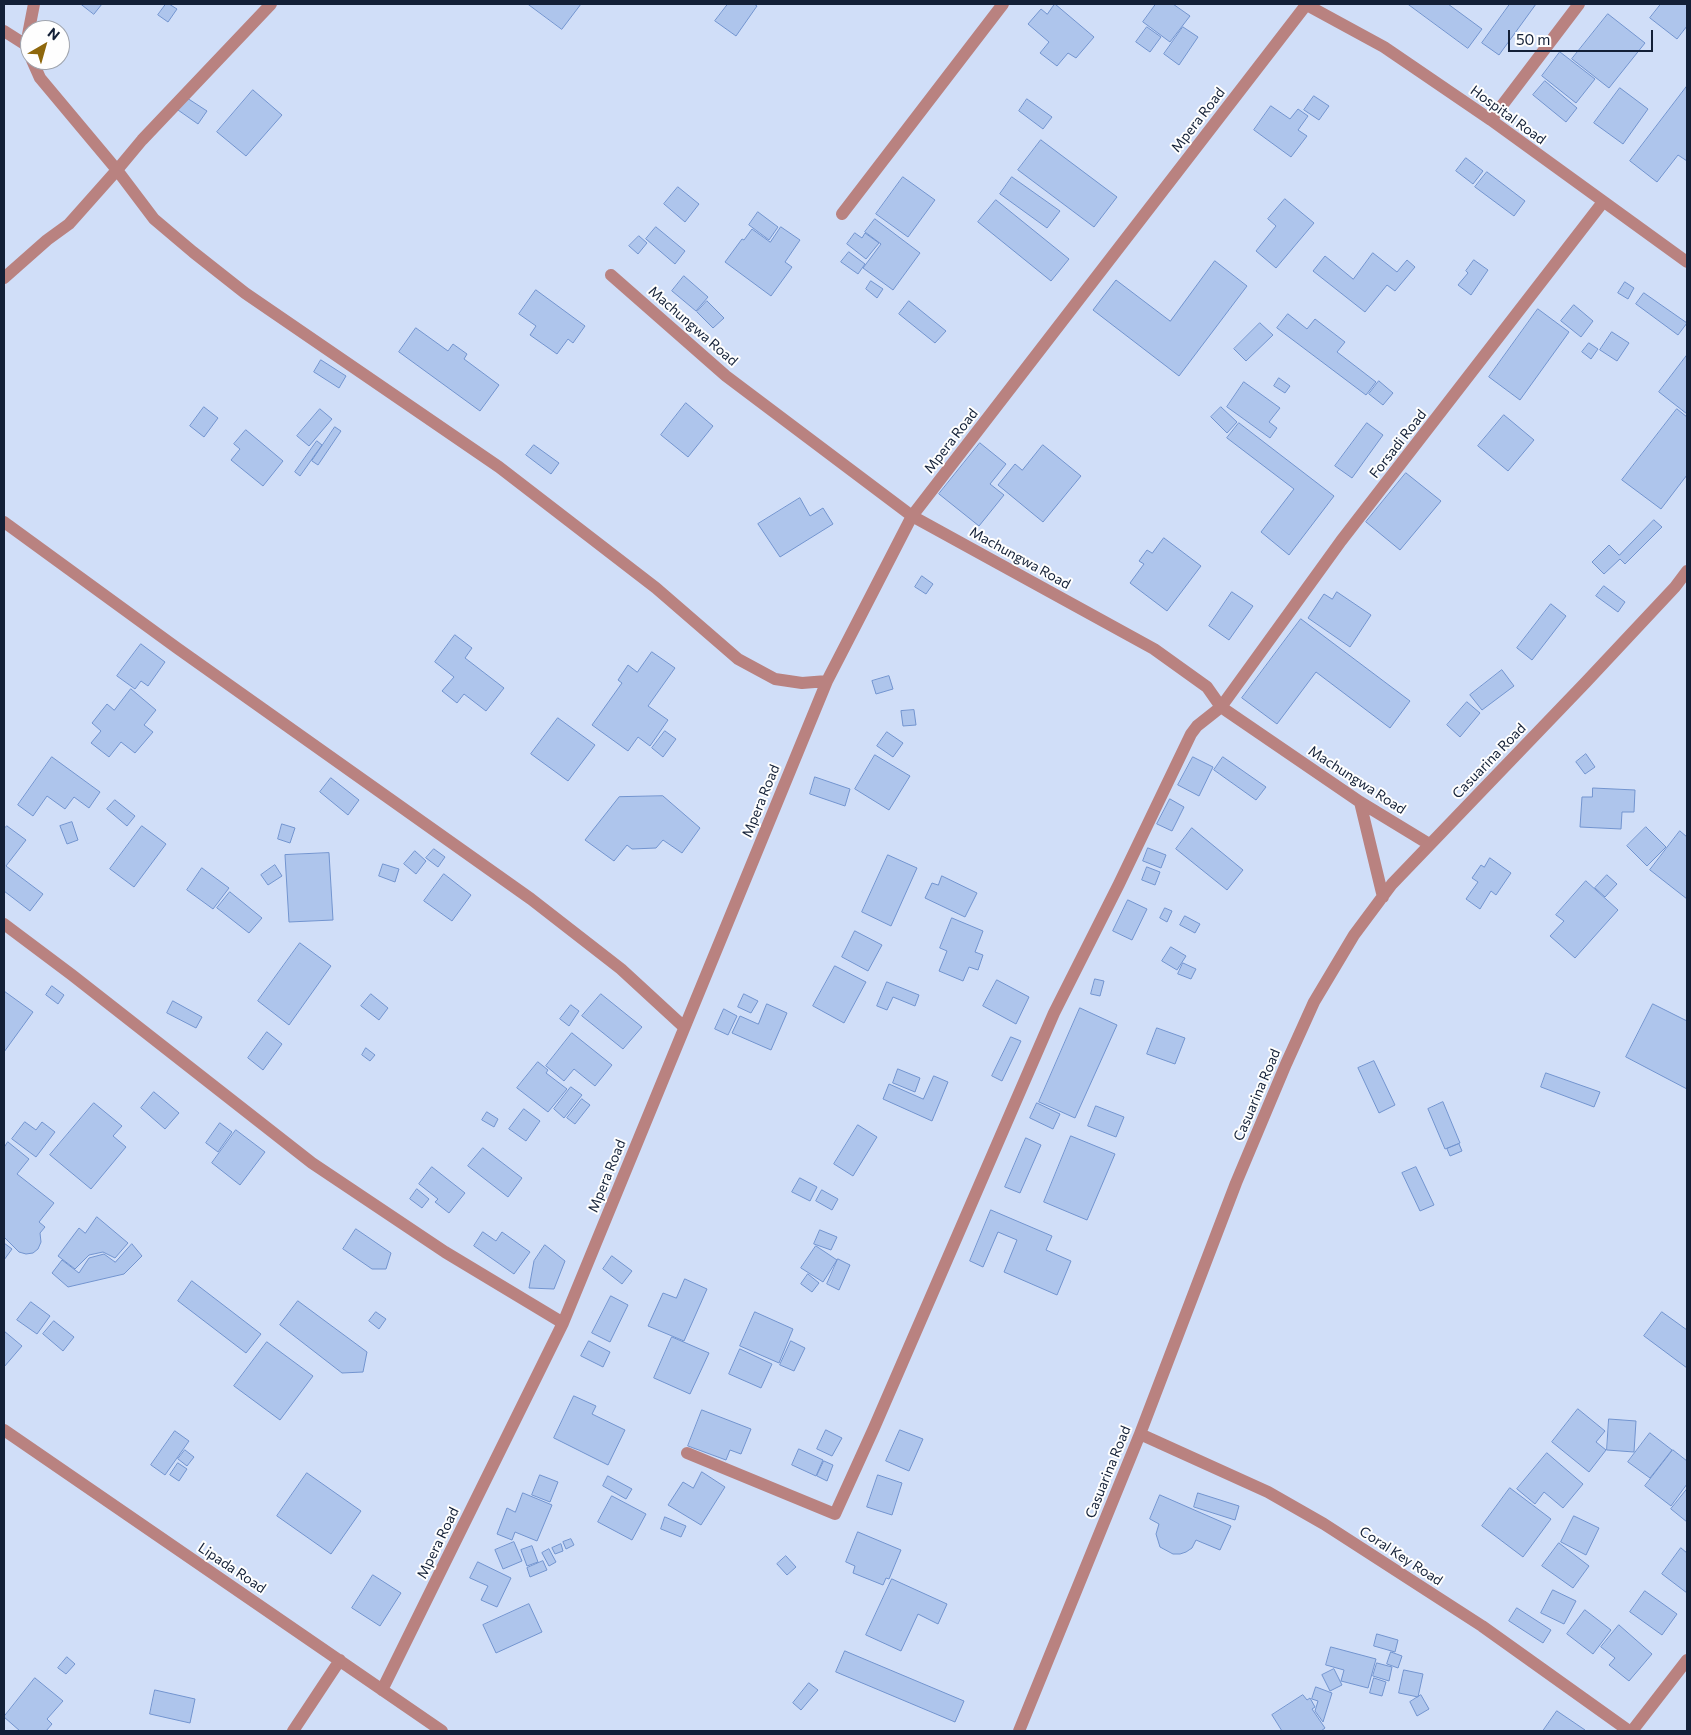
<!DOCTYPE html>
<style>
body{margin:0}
#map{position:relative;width:1691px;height:1735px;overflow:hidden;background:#d0def8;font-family:Commissioner,sans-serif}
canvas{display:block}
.frame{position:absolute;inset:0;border:5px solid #132037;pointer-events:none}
.north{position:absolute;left:20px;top:20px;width:50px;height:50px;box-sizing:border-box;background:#fefefe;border:1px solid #a0a5ae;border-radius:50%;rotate:38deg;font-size:14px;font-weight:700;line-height:20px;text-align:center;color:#132037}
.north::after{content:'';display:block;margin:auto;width:18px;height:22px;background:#8e670c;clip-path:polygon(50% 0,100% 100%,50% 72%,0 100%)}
.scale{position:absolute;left:1508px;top:30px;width:145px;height:22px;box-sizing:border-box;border:2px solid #132037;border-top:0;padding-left:6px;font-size:15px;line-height:18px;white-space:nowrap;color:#132037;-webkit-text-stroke:4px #fefefe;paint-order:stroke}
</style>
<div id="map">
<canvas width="1691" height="1735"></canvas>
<div class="frame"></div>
<div class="north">N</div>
<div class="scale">50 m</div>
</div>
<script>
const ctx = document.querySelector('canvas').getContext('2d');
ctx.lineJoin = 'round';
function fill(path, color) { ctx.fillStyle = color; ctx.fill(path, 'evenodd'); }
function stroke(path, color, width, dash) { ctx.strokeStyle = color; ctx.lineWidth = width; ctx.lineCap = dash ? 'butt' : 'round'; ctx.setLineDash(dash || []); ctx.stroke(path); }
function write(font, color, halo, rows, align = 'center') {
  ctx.font = font + ' Commissioner,sans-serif'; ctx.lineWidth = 4; ctx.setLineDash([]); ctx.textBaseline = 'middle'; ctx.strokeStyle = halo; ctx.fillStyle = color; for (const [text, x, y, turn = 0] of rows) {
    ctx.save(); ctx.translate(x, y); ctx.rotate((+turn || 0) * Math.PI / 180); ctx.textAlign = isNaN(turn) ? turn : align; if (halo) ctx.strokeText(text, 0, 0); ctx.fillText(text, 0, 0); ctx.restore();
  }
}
const building = new Path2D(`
 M81,4H102L94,14Z
 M166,4H169L177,9L168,22L158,15Z
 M528,4H581L562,29Z
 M728,4H754L757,6L736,36L715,21Z
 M1055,4L1094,37L1076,58L1068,53L1057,66L1040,53L1049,42L1028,24L1041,9L1047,14Z
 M1156,4H1173L1190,16L1170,42L1143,22Z
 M1408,4H1448L1482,29L1468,48Z
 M1510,4H1536L1499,55L1482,43Z
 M1661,4H1687V26L1677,39L1650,18Z
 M1608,14L1645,43L1609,88L1572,59Z
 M1147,27L1161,37L1150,52L1136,42Z
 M1183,27L1198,37L1179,65L1164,54Z
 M1560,52L1595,79L1576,103L1542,76Z
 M1545,81L1577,108L1566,122L1533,95Z
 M1687,86V161L1678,155L1657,182L1630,161Z
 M1620,88L1648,109L1623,144L1594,123Z
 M253,90L282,115L246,156L217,132Z
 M1314,96L1329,106L1319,120L1304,110Z
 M187,98L207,111L198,124L178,110Z
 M1027,99L1052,117L1043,129L1019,111Z
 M1271,106L1290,119L1298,109L1308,116L1298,130L1307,136L1291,157L1254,130Z
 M1041,140L1117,197L1094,227L1018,170Z
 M1466,158L1483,171L1473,184L1456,171Z
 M1487,172L1525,201L1514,216L1475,187Z
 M903,177L935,200L908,237L876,214Z
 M1012,177L1060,211L1047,228L1000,194Z
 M678,187L699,204L685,222L664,204Z
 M1285,199L1314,223L1276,268L1256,251L1276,226L1268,219Z
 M996,200L1069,259L1051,281L978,222Z
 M758,212L778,227L769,240L749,225Z
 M875,219L920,253L893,290L863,268L881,244L865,232Z
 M656,227L685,251L675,264L646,239Z
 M781,227L800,240L785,262L792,267L771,296L725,262L742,239L744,240L752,229L770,242Z
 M855,233L862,238L865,233L879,243L866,259L847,244Z
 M639,236L647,243L638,254L629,246Z
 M849,252L865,264L858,274L841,262Z
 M1373,253L1397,272L1407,260L1415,267L1395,291L1387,285L1365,312L1313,271L1325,256L1353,279Z
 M1474,260L1488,270L1471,295L1458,285L1468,273L1466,271Z
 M1215,261L1247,286L1179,376L1093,310L1116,280L1170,321Z
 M684,276L708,297L696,311L672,291Z
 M871,281L883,289L877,298L866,289Z
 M1625,282L1634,288L1628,299L1618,293Z
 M536,290L585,326L573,343L568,339L557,354L530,335L536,326L519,314Z
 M1644,293L1687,323L1678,335L1636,304Z
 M707,301L724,318L713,328L697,312Z
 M909,301L946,331L935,343L899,314Z
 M1574,305L1593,321L1581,337L1561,321Z
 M1538,309L1569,332L1520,400L1489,377Z
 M1288,314L1307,329L1315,319L1345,342L1337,352L1376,382L1366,395L1277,328Z
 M1260,323L1273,335L1246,361L1234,349Z
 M416,328L448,351L453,344L467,354L464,359L499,385L480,411L399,352Z
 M1612,332L1629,343L1617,361L1600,350Z
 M1589,343L1598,349L1591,359L1582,352Z
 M1687,355V414L1659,392Z
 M321,360L346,376L339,388L314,372Z
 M1279,378L1290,386L1285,393L1274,386Z
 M1379,381L1393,393L1383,405L1369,394Z
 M1244,382L1280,408L1269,422L1277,428L1270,438L1227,407Z
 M686,403L713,426L688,457L661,435Z
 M204,407L218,418L204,437L190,426Z
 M1221,407L1237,422L1227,433L1211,417Z
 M320,409L332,419L309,446L297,436Z
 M1677,409L1687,417V475L1661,509L1622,480Z
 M1504,415L1534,440L1508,471L1478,446Z
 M1239,423L1334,496L1289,555L1261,532L1294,489L1227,438Z
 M1367,423L1383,435L1352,478L1335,466Z
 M335,427L341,431L318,465L312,461Z
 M246,430L283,461L263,486L231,460L240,449L234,444Z
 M317,441L322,445L300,476L295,472Z
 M980,443L1006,464L990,484L1004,495L979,526L939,494Z
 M534,445L559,463L551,474L526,455Z
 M1043,445L1081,476L1043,522L998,485L1015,464L1022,470Z
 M1406,473L1441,501L1400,550L1366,522Z
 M800,498L810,516L823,508L833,524L780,557L758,524Z
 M1654,520L1662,527L1625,564L1620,559L1604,574L1592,562L1609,545L1619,555Z
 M1164,538L1201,566L1167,611L1130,583L1144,564L1139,561L1147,550L1152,553Z
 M922,576L933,584L926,594L915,587Z
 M1604,586L1625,602L1618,612L1596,596Z
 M1232,592L1253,606L1229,640L1209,626Z
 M1337,592L1371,615L1350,647L1308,618L1324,594L1332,599Z
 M1551,604L1566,616L1532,660L1517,648Z
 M1301,619L1410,701L1390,728L1316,672L1277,724L1242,698Z
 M455,635L472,648L465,658L504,688L486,711L464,694L457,703L442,691L454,677L435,662Z
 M141,644L165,662L148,686L141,681L135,689L117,676Z
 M652,652L675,668L648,706L668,720L650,746L638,737L628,751L592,725L622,683L618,680L628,665L637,672Z
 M1502,670L1514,686L1482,710L1470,695Z
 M889,676L893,689L876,694L872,681Z
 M131,689L156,710L144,725L153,732L135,753L121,742L109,757L91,743L101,731L92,723L107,704L114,710Z
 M1467,702L1480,713L1460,737L1447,725Z
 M914,710L916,725L903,726L901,711Z
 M558,718L595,745L568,781L531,754Z
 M665,731L676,739L663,757L652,748Z
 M887,732L903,743L893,757L877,746Z
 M1586,754L1595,767L1585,774L1576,762Z
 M875,755L910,776L889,810L855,789Z
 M52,757L100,792L89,808L74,797L65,809L47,796L33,816L18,805Z
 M1193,757L1213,767L1199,796L1178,785Z
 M1223,757L1266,787L1256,800L1214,770Z
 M815,777L850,789L845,806L810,794Z
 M331,778L359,800L348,815L320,792Z
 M1593,788L1635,790L1634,812H1622L1621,829L1580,827L1582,797H1592Z
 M663,796L700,828L682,853L663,840L656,848L632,849L627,845L614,861L585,840L619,797Z
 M1170,799L1184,807L1172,831L1157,824Z
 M115,800L135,816L127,826L107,809Z
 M72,822L78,840L67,844L60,826Z
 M282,824L295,828L290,843L278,839Z
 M7,826L26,840L6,866L43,894L30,911L4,891V829Z
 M142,826L166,844L134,887L110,869Z
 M1646,827L1666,847L1647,866L1627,846Z
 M1192,828L1243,870L1227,890L1176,849Z
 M1680,831L1687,837V899L1650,870Z
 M1148,848L1166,855L1161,868L1143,861Z
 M434,849L445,857L438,867L426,858Z
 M415,851L426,861L416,874L404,864Z
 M329,853L333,920L289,922L285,855Z
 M888,855L917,868L891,926L862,912Z
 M1490,858L1511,873L1496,895L1491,891L1480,909L1466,899L1478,882L1472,878L1481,865L1484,867Z
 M383,864L399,869L395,882L379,876Z
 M275,865L282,876L268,885L261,875Z
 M1147,867L1160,872L1155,885L1142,880Z
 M202,868L229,888L213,909L187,890Z
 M444,874L471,895L452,921L424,901Z
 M1607,875L1617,884L1605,897L1595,888Z
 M942,876L977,893L965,917L925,898L932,883L938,885Z
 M1586,881L1618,910L1575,958L1550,936L1564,921L1556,915Z
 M230,892L262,918L249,933L217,908Z
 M1128,900L1147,909L1132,940L1113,931Z
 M1165,908L1172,911L1167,922L1160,918Z
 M1185,916L1200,924L1195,933L1180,925Z
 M952,918L983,931L975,952L983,955L978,970L969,967L963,981L939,971L947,951L940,948Z
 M855,931L882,945L868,971L842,957Z
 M300,943L331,966L289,1025L258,1001Z
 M1171,947L1186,956L1177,970L1162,961Z
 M1183,963L1196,969L1191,979L1178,974Z
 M835,966L866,982L844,1023L813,1006Z
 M1095,979L1104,981L1100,996L1091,994Z
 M997,980L1029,997L1016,1024L983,1006Z
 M887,982L919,995L915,1006L893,997L887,1010L877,1006Z
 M52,986L64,995L58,1004L46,995Z
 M4,991L33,1012L4,1052Z
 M371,994L388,1008L379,1020L361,1006Z
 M601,994L642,1027L623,1049L582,1016Z
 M744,994L758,1001L751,1013L738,1007Z
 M173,1001L202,1017L196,1028L167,1013Z
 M767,1004L787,1013L771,1050L732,1033L740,1016L758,1024Z
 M1653,1004L1687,1021V1089L1626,1057Z
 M571,1005L579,1011L569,1026L560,1019Z
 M1080,1008L1117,1025L1075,1118L1039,1102Z
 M724,1009L737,1016L728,1035L715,1029Z
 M1157,1028L1185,1038L1175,1064L1147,1054Z
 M267,1032L282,1044L263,1070L248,1058Z
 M572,1033L612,1065L595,1086L574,1069L564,1081L546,1066Z
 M1011,1037L1021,1041L1002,1081L992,1076Z
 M366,1048L375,1055L370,1061L362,1055Z
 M1374,1061L1395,1105L1379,1113L1358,1068Z
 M538,1062L548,1070L546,1073L567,1089L548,1112L517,1088Z
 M898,1069L920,1078L915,1092L893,1083Z
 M1546,1073L1600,1092L1594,1107L1541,1087Z
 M934,1076L948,1082L932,1121L883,1099L889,1084L923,1099Z
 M571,1087L582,1095L564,1118L554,1109Z
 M154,1092L179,1113L165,1129L141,1108Z
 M582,1099L590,1105L575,1124L567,1118Z
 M1443,1102L1460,1143L1445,1149L1428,1109Z
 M94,1103L122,1126L113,1136L126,1147L91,1189L50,1155Z
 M1037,1103L1060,1114L1053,1129L1030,1118Z
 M1096,1106L1124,1117L1116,1137L1088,1126Z
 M524,1109L540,1121L526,1141L509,1129Z
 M487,1112L498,1119L494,1127L482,1120Z
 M25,1122L36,1130L42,1122L55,1132L36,1157L12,1139Z
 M220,1123L232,1132L218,1152L206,1143Z
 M858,1125L877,1137L853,1176L834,1164Z
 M236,1130L265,1152L240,1185L212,1163Z
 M1071,1136L1115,1154L1087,1220L1044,1202Z
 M1026,1138L1041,1145L1020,1193L1005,1187Z
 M8,1142L29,1159L17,1174L54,1203L39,1222L45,1227L40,1233L41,1242L38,1249L33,1253L26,1254L19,1252L4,1237V1148Z
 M1459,1144L1462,1151L1450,1156L1447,1149Z
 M483,1148L522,1178L508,1197L468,1166Z
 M432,1167L465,1193L449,1213L435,1202L438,1199L419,1184Z
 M1416,1167L1434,1205L1420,1211L1402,1173Z
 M800,1178L817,1187L810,1201L792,1192Z
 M417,1189L429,1199L422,1208L410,1199Z
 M822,1190L838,1199L832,1210L816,1201Z
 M991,1210L1052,1236L1046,1250L1071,1261L1057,1295L1004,1272L1017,1240L998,1232L983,1267L970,1261Z
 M97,1217L128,1243L115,1258L103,1252L89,1255L75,1269L58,1256L79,1228L85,1233Z
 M356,1229L391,1253L386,1269H372L343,1249Z
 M820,1230L837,1237L831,1250L814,1244Z
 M483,1232L496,1241L502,1232L530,1252L514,1274L474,1246Z
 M4,1243L12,1249L4,1260Z
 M132,1244L142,1256L124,1274L68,1287L52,1273L62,1260L79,1273L89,1258L104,1254L115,1262Z
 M545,1245L565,1261L554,1289L529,1288L534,1261Z
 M816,1246L837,1260L823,1282L801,1268Z
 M612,1256L632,1271L622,1284L603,1269Z
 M838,1259L850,1265L839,1290L827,1284Z
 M808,1274L819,1283L812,1292L801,1284Z
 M685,1279L707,1289L684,1341L648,1326L663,1293L676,1298Z
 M192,1281L261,1334L246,1353L178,1301Z
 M611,1296L628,1305L610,1342L592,1333Z
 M298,1301L367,1352L363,1372L342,1373L280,1325Z
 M31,1302L50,1316L37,1334L17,1320Z
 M376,1312L386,1319L379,1329L369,1321Z
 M755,1312L793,1329L779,1363L740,1346Z
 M1662,1312L1687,1330V1368L1644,1336Z
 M54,1321L74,1337L63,1351L43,1334Z
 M4,1331L22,1346L4,1367Z
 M672,1337L709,1353L690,1394L654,1378Z
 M589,1341L610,1352L603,1367L581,1356Z
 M791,1341L805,1348L794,1371L780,1365Z
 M267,1342L313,1376L280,1420L234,1386Z
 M740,1349L772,1364L761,1388L729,1374Z
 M574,1396L596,1406L592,1414L625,1430L608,1465L554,1438Z
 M1578,1409L1605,1431L1596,1442L1606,1450L1589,1472L1552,1442Z
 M702,1410L751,1429L741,1454L730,1450L726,1460L688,1446Z
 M1609,1419L1636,1421L1634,1452L1607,1450Z
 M826,1430L842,1438L832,1456L817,1449Z
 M900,1430L923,1439L909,1471L886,1461Z
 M175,1431L189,1441L165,1475L151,1465Z
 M1650,1433L1672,1450L1650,1478L1628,1462Z
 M799,1449L823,1460L816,1476L792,1465Z
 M185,1450L194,1457L187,1466L178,1459Z
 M1673,1450L1687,1461V1484L1671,1506L1645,1486Z
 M1547,1453L1583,1484L1563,1508L1544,1492L1535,1504L1517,1489Z
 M824,1461L833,1465L827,1481L817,1476Z
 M178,1463L187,1469L179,1481L170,1475Z
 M702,1472L725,1487L701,1525L668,1505L683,1482L693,1488Z
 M307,1473L361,1511L331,1554L277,1516Z
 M540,1475L558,1482L550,1502L532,1495Z
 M878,1475L902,1483L892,1515L867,1507Z
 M608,1476L632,1489L626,1499L603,1486Z
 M1510,1488L1551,1519L1523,1557L1482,1526Z
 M1687,1489V1522L1671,1509Z
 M523,1493L552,1505L537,1541L515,1532L512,1540L497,1534L507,1508L515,1512Z
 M1198,1493L1239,1506L1235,1520L1194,1507Z
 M1160,1495L1231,1526L1220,1550L1196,1540L1192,1548L1186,1552L1180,1554H1173L1160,1547L1156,1534L1159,1524L1150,1519Z
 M612,1496L646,1514L632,1540L598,1522Z
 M1574,1516L1599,1528L1586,1555L1561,1542Z
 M665,1517L686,1526L681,1537L661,1529Z
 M858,1532L901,1550L889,1579L886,1578L883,1585L853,1573L855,1566L846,1562Z
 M571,1539L574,1545L566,1549L563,1542Z
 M514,1542L522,1561L503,1569L495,1550Z
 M1559,1543L1589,1566L1573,1588L1542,1566Z
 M561,1544L563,1551L555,1554L552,1548Z
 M532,1546L538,1562L527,1566L521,1550Z
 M1681,1548L1687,1553V1593L1662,1574Z
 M549,1549L556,1562L549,1566L542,1553Z
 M786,1556L796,1567L787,1575L777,1564Z
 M543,1561L547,1570L530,1577L527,1568Z
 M478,1562L511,1578L497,1607L481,1600L488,1586L470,1578Z
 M373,1575L401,1593L380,1626L352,1608Z
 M892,1579L947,1604L938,1624L918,1614L901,1651L866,1635Z
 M1553,1590L1576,1601L1564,1624L1541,1613Z
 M1645,1591L1677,1614L1662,1635L1630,1612Z
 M529,1604L542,1632L496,1653L483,1625Z
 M1517,1608L1551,1630L1543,1643L1509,1621Z
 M1585,1610L1611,1630L1593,1654L1567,1634Z
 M1619,1625L1652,1654L1629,1681L1609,1665L1615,1658L1601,1647Z
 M1377,1634L1398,1640L1395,1652L1374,1646Z
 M1331,1647L1376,1659L1368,1688L1341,1681L1344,1670L1326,1665Z
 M845,1651L964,1701L955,1722L836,1672Z
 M1391,1652L1402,1656L1398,1668L1387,1664Z
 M67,1657L75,1664L66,1674L58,1668Z
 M1377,1663L1392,1667L1389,1681L1373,1676Z
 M1334,1669L1342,1685L1330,1691L1322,1675Z
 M1404,1670L1423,1674L1418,1697L1399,1693Z
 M35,1678L63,1701L47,1719L52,1724L46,1731H20L4,1717Z
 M1374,1678L1386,1682L1382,1696L1370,1693Z
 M809,1683L818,1690L801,1710L793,1703Z
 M1316,1687L1332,1693L1323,1722L1315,1711L1318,1701L1312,1699Z
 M155,1690L195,1699L190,1723L150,1714Z
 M1303,1695L1307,1700L1310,1698L1315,1707L1312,1709L1325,1728L1321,1731H1282L1272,1715Z
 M1421,1695L1429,1709L1417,1716L1410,1702Z
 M1557,1711L1585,1730L1584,1731H1543Z`);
fill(building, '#aec5ec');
stroke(building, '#7294cf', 1);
stroke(new Path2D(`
 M1305,4L1384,47L1491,120L1687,262
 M4,31L26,45L28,50
 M26,45L34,4
 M32,60L40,78L117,170L142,140L271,4
 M1491,120L1579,4
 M842,214L1003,4
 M611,275L726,376L912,516L1154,649L1207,687L1221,707L1360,802L1429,844
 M4,278L47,240L69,224L117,170L154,219L193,252L245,293L499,467L656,588L738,659L775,679L802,683L827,681
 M4,522L177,648L531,899L621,969L684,1027
 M1360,802L1383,897
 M4,924L72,975L312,1163L445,1252L563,1323
 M4,1430L442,1731
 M1140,1434L1268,1492L1324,1524L1482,1626L1629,1731
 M687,1453L835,1514L874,1428L1054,1013L1119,884L1191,734L1197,726L1221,707L1341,541L1603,202
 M382,1690L563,1323L827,681L912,516L1306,5
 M293,1731L340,1660
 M1019,1731L1140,1434L1236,1183L1286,1064L1314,1002L1354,935L1392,884L1586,682L1675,587L1687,571
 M1632,1731L1687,1660`), '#b98280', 12);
write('14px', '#132037', '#fefefe', [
 ["Hospital Road",1508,115,36],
 ["Mpera Road",1198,120,-52],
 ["Machungwa Road",693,326,41],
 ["Mpera Road",951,441,-52],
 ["Forsadi Road",1398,444,-52],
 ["Machungwa Road",1020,558,29],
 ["Casuarina Road",1489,761,-46],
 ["Machungwa Road",1357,780,33],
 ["Mpera Road",761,801,-68],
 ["Casuarina Road",1257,1095,-67],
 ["Mpera Road",607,1176,-68],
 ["Casuarina Road",1108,1472,-68],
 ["Mpera Road",438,1543,-64],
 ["Coral Key Road",1401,1556,33],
 ["Lipada Road",232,1568,34]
]);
</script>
